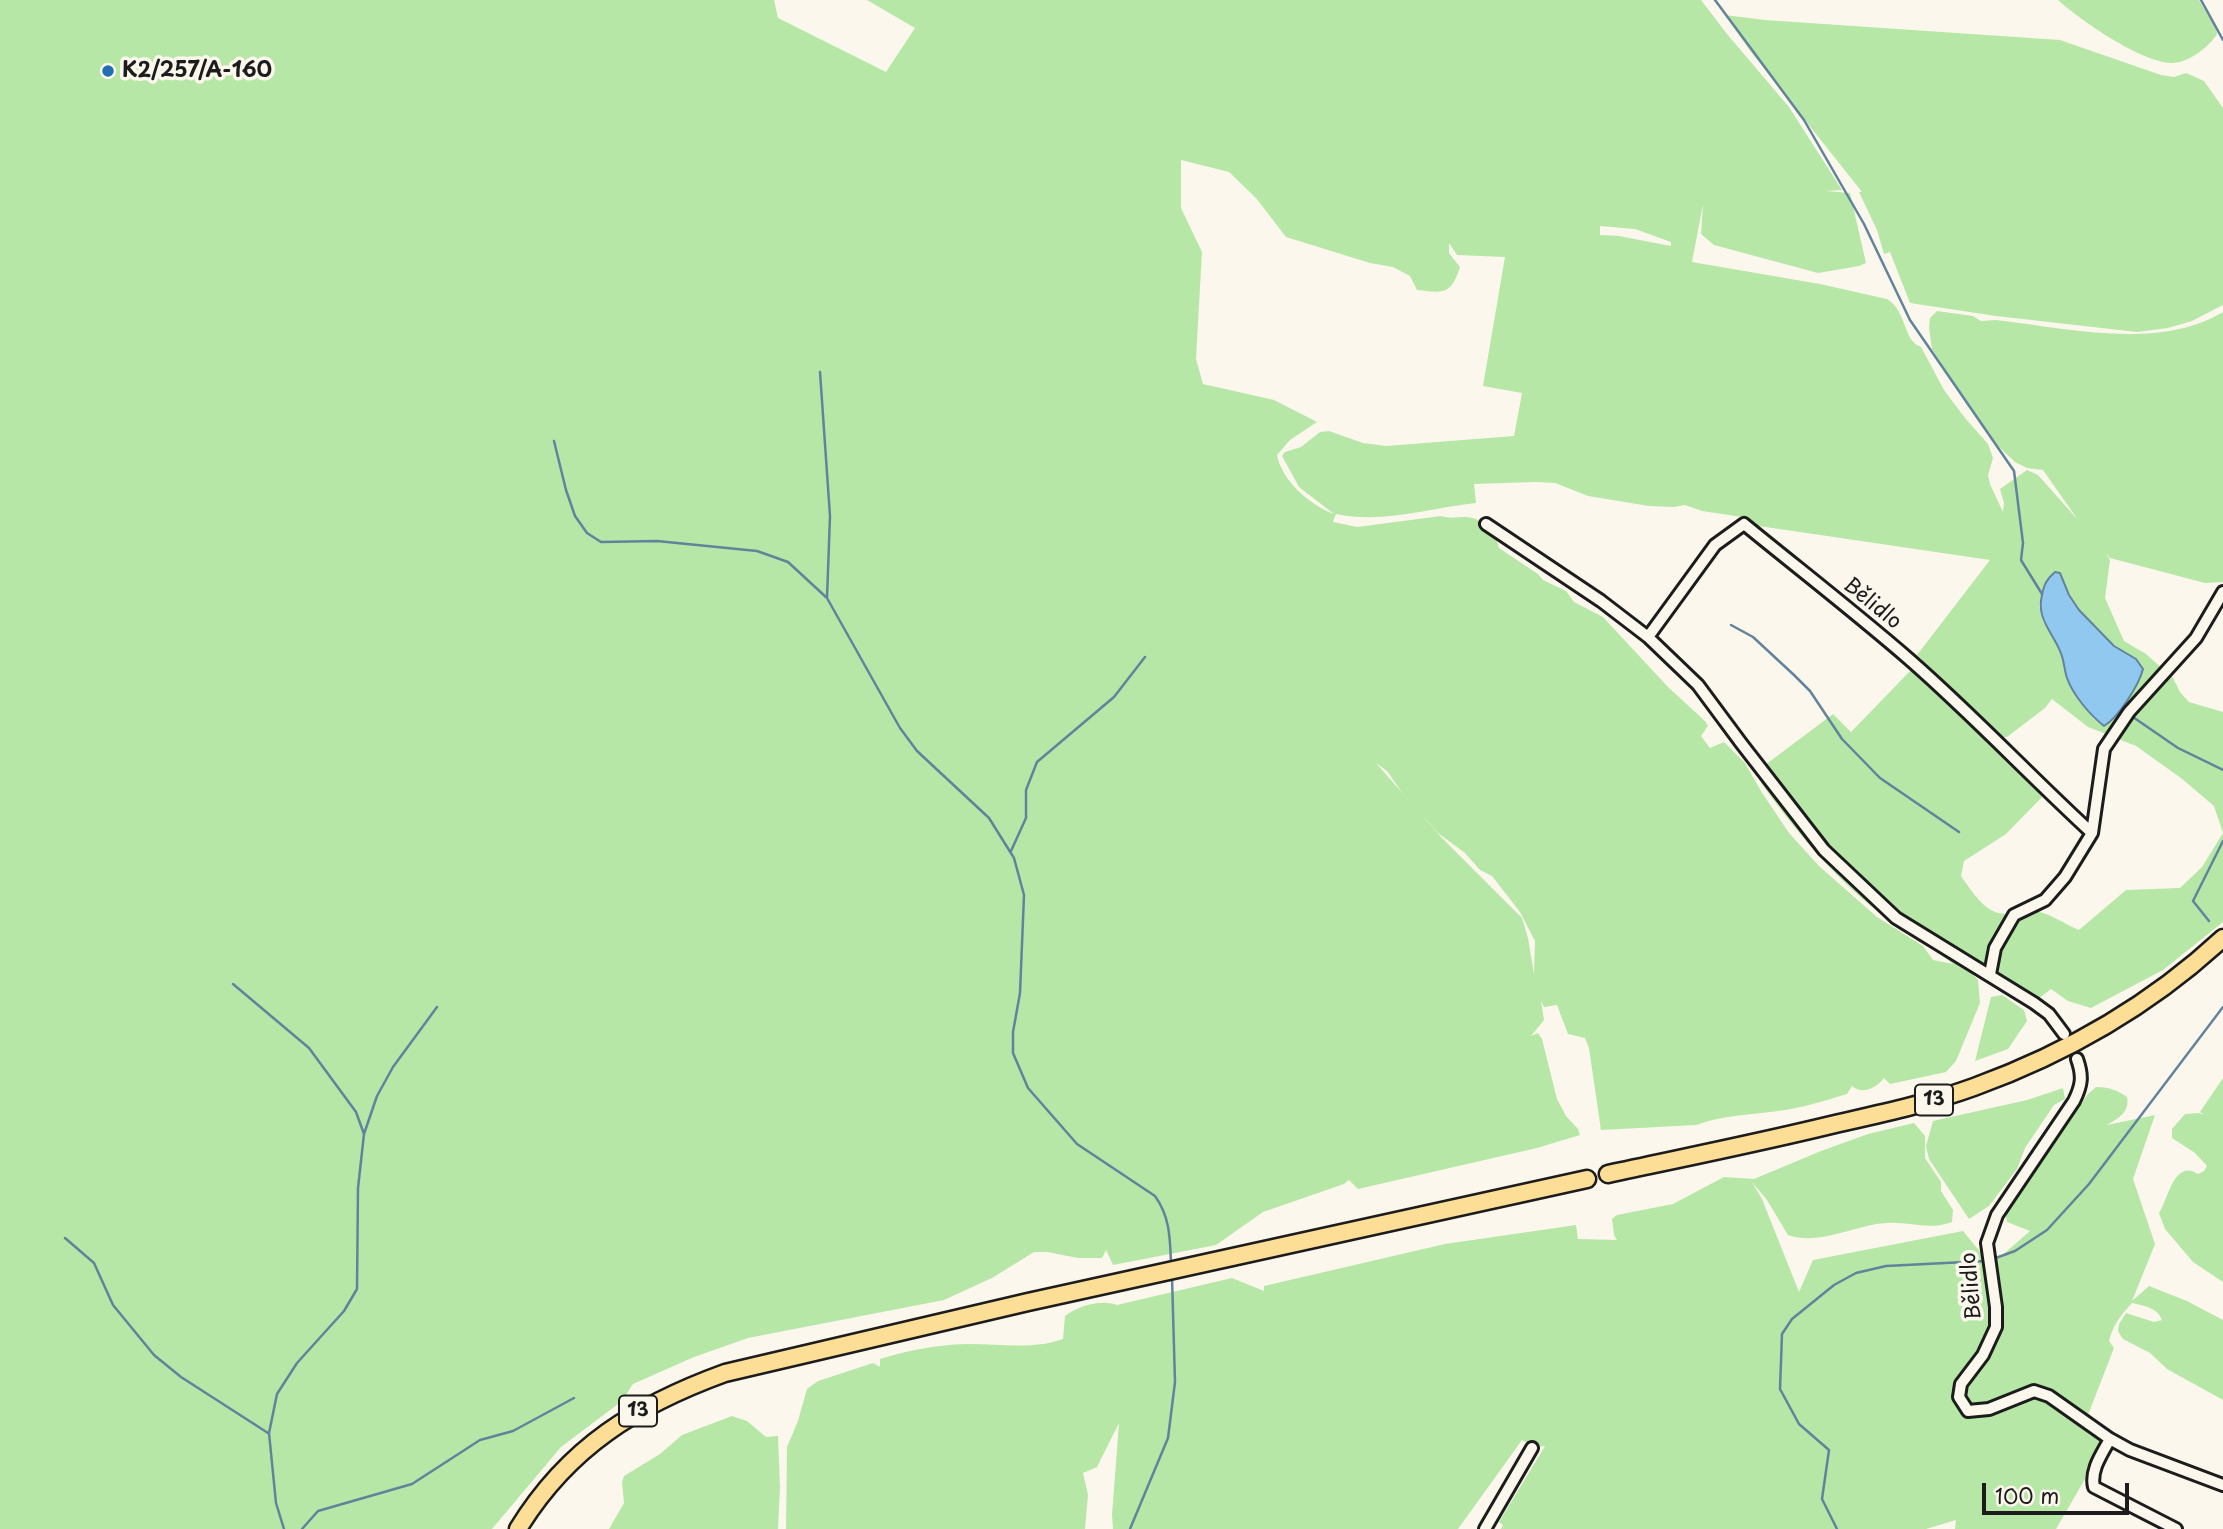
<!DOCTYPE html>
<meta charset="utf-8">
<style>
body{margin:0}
#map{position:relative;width:2223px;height:1529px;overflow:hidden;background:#fbf7ec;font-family:"Playpen Sans",sans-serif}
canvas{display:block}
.scale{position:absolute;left:1982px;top:1483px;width:147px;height:32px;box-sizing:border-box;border:4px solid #1c1c1c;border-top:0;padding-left:9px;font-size:21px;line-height:24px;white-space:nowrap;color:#1c1c1c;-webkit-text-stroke:5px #fbf7ec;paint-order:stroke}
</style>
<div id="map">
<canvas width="2223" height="1529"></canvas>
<div class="scale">100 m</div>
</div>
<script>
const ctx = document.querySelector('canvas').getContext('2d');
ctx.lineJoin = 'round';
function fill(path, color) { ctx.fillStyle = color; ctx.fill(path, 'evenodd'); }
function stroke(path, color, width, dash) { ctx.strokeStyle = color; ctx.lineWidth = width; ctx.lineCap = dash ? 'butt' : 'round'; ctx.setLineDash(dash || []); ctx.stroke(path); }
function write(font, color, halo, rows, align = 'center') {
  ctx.font = font + ' "Playpen Sans",sans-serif'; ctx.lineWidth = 7; ctx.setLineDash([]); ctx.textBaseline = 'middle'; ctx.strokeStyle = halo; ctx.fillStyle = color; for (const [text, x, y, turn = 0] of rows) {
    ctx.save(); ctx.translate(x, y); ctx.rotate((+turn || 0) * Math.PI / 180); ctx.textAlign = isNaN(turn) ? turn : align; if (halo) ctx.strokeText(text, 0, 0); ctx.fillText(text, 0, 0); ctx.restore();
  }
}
fill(new Path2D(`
 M0,0H774L778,18L886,72L915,28L867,0H1701L1727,34L1789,107L1842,190L1826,191L1850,193L1866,263L1859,266L1818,273L1714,245L1701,234L1703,204L1692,262L1820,284L1887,299C1907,311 1903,341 1921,347L1944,390L1965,418L1988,444L1993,458L1988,475L1990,484L2003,512L2004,503L2000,489L2027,470L2038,475L2078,520L2043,470L2027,468L2015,462L1997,445L1944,368L1932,349L1929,328L1930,318L1937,311L1973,316L1981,321L1996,320C2067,328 2158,351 2223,312V582L2205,583L2110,558L2106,553L2110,560L2105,598L2124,641L2146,654L2173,678L2180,692L2189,702L2223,712V922L2163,970L2091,1008L2068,1001L2051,989L2038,999L1997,972L1969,971L1978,980L1980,1003L1956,1061L1946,1072L1890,1084L1884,1078C1877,1088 1862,1095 1852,1086L1847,1094C1824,1101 1801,1108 1778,1111C1751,1115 1722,1115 1696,1125L1601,1130L1589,1048L1585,1038L1568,1034L1557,1005L1544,1007L1541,1001L1544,1020L1531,1036L1538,1033L1542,1039L1557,1099L1566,1116L1578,1129L1580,1135L1537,1148L1358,1189L1349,1180L1344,1184L1263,1212L1216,1245L1113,1265L1106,1250L1102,1258H1078L1047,1252H1034L992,1278L944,1300L748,1338L694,1357L633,1384L622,1401L561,1447L492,1529H0ZM1181,160L1229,172L1256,198L1286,237L1370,263L1393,267L1410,276L1417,290C1444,293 1451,295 1460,267L1449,253V243L1457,255L1505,257L1483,386L1522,393L1514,436L1386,446L1363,443L1329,431L1320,432L1301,447L1285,452L1282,456L1299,487L1334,514C1310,505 1282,481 1277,455L1290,440L1317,422L1274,400L1203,384L1196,359L1202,252L1181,208ZM1600,226L1635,229L1671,242V246L1619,236L1600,235ZM1535,482L1555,483L1588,496L1649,506L1674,507L1685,505L1702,511L1742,517L1747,524L1752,525L1990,560L1917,655L2003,737H2007L2045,708L2052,699L2088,727L2136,746L2181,778L2214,806L2223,833L2202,867L2180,888L2126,890L2079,930C2064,924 2049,912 2033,911C2024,910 2015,915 2005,914C1984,913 1972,891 1961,876L1964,861L2006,834L2043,796L1913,668L1851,732L1833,714L1765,765L1761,783C1796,831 1830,873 1877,911C1901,930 1929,945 1953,964L1933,960L1923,946L1877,917L1819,866L1789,833L1761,791L1745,763L1724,742L1710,748L1701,736L1708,726L1705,721L1668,687L1603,617L1574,602L1566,591L1543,580L1538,574L1499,548C1496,533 1482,517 1465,517C1457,517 1450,519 1441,516L1357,527L1333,522L1336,514C1383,524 1429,508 1476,503L1474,484ZM2065,582C2074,615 2108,642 2136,660L2140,679L2111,721L2103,726L2093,718L2068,681L2061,651L2042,620L2039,605ZM1376,763L1387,771L1403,794L1438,833L1465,853L1480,870L1492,876L1520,912L1535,941L1534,974L1528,938L1522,918L1441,837Z
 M2058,0H2199L2216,28L2217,34C2209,47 2188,63 2172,63C2142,63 2080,20 2058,0Z
 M1725,15L1765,20L2060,40L2161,75L2174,77L2186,73L2204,81L2223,108V305L2192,321L2168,328L2137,332L1996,316L1910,303L1890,252L1884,254L1877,230L1859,192H1862L1751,52Z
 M2002,995L2024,1010L2027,1021L2008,1049L1975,1061L1991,997Z
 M2223,1078V1282L2193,1262L2165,1229L2159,1213C2168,1200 2174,1158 2198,1174L2204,1171L2207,1166L2195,1153L2172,1138V1129L2185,1114L2199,1113L2204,1115L2200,1112Z
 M2096,1087C2109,1087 2117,1090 2127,1097C2130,1113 2118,1118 2107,1125L2155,1115L2133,1179L2155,1244L2132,1301L2149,1286L2187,1301L2223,1320V1400L2167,1369L2150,1353L2123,1339L2118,1331L2119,1324L2126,1313L2154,1322L2162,1320C2157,1307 2144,1306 2132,1303C2121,1315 2113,1325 2109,1341L2114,1348L2088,1415L2107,1441L2056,1529H1955L1956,1520L1926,1529H1501L1503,1525L1499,1522L1545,1446L1535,1447L1522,1440L1458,1529H1113L1112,1515L1119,1423L1097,1467L1083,1473L1088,1495L1085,1529H786L787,1447L798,1421L807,1389L818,1381L873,1363L880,1367V1359C902,1352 926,1347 949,1345C988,1341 1026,1352 1063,1339L1065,1316C1078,1306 1101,1299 1117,1305L1232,1278L1264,1291V1286L1445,1244L1576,1225L1578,1239L1617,1240L1614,1235L1612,1219L1617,1215L1673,1204L1724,1177L1754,1179L1821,1151L1868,1134L1914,1123L1925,1136V1158L1941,1182V1191L1953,1210L1952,1222C1929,1231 1909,1221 1886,1223C1855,1225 1819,1246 1788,1235L1767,1200L1752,1182L1762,1199L1799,1292L1813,1260L1963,1231L1991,1265L2030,1231L2007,1222L2006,1216L2009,1208L2088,1094Z
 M2063,1088L2065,1099L2054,1105L2025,1148L2017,1169L1989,1206L1969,1219L1929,1159L1926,1146L1933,1121L2027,1100Z
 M732,1416L747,1421L766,1437L778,1436L780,1487L778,1529H609L624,1503L622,1482L624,1476L660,1454L682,1435Z`), '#b7e7a7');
const water = new Path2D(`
 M2055,572L2060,573L2069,595L2079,610L2114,646L2136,659L2143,669C2139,685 2118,718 2104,726C2090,715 2073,695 2067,678C2064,669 2064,659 2060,651C2052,631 2036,619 2042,595C2044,584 2047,579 2055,572Z`);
fill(water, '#90c8ef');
stroke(water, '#62839b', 2);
stroke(new Path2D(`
 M1715,0L1804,120L1864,224L1910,320L2014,471L2023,543L2021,560L2042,594
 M2201,0L2223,40
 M820,372L830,516L827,598
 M554,441L566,490L575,516L587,533L601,542L657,541L757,551L788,562L827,598L900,728L917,751L989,818L1014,858L1024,895L1020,993L1013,1032V1053L1028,1088L1077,1144L1155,1196C1170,1217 1170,1238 1171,1263
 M1731,625L1753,637L1794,675L1810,691L1842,739L1880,778L1959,832
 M2130,715L2178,748L2223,770
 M1011,851L1026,818V790L1037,762L1114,697L1145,657
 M2209,921L2193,901L2223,841
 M233,984L309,1048L356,1112L364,1134L358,1188L357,1289L344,1311L297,1363L277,1394L269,1433L276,1503L284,1529
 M364,1134L377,1096L393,1067L437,1007
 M65,1238L94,1263L113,1305L154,1355L181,1377L268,1433
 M1993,1259L2015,1251L2047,1230L2089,1184L2223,1007
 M302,1529L318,1511L412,1484L480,1440L513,1431L574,1398
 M1130,1529L1168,1438L1175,1382L1172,1277
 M1837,1529L1822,1499L1829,1450L1799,1424L1780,1389L1782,1334L1792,1319L1834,1285L1856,1273L1886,1266L1985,1261`), '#62839b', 2.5);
const street = new Path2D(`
 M1486,524L1601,601L1648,637L1698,685L1741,743L1824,850L1896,918L2034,1003L2049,1014L2064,1034
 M1648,637L1715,545L1744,524C1799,569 1856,613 1910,660C1973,715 2030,776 2092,833
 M1990,974L1995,948L2014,915L2045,900L2065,877L2092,833L2104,749L2129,712L2196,638L2223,592
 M2077,1059C2083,1076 2082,1085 2074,1101L1997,1215L1987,1243L1996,1307V1327L1983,1355L1961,1384L1959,1397L1968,1411L1989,1409L2034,1391L2049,1396L2110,1439L2130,1450L2223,1485
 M2110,1439C2102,1454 2090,1470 2094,1487L2176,1529
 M1485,1529L1532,1448`);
const primary = new Path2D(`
 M1608,1174C1682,1158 1757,1143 1831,1125C1879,1114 1927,1104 1974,1087C2065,1054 2152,1004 2223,938
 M518,1529C568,1447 637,1405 725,1373L1028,1302L1587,1179`);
stroke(street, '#1c1c1c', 16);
stroke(primary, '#1c1c1c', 21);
stroke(street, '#fbf7ec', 10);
stroke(primary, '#fcde96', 16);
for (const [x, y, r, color] of [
 [108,71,7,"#1f6fb2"]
]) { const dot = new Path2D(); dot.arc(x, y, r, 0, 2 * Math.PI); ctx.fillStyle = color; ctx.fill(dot); stroke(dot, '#fbf7ec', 2.5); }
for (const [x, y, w] of [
 [1934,1100,38],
 [638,1411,38]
]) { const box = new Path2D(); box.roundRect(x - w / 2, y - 15.5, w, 31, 5); ctx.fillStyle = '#fbf7ec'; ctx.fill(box); stroke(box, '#1c1c1c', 2); }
write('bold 19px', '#1c1c1c', null, [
 ["13",1934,1100],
 ["13",638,1411]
]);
write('bold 21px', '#1c1c1c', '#fbf7ec', [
 ["K2/257/A-160",122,71]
], 'left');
write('21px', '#1c1c1c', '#fbf7ec', [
 ["Bělidlo",1872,604,39],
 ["Bělidlo",1972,1286,-95]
]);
</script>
